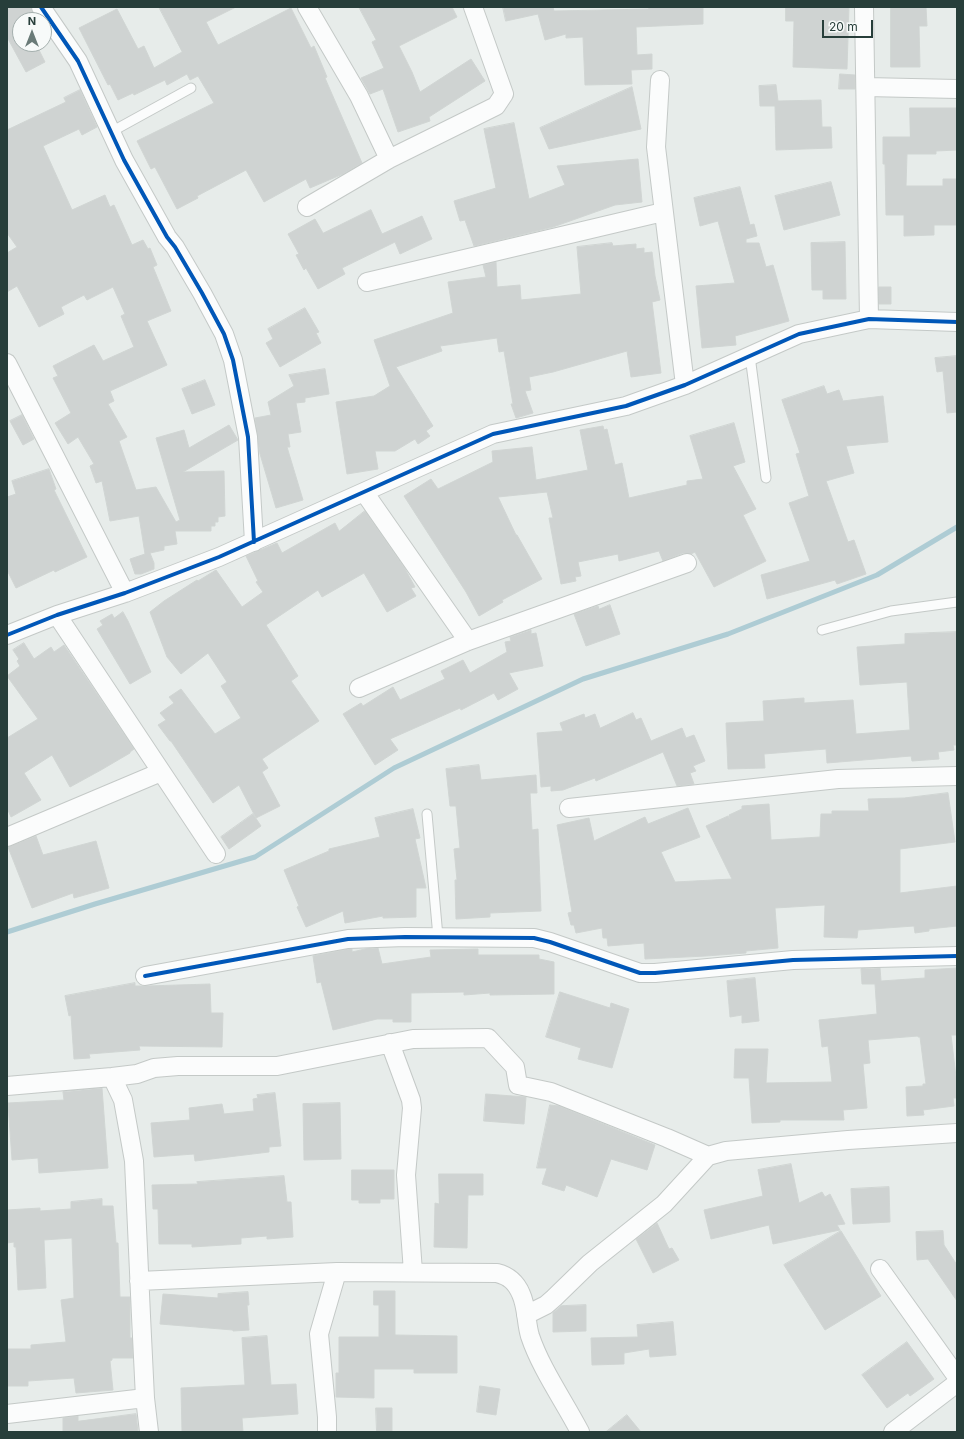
<!DOCTYPE html>
<style>
body{margin:0}
#map{position:relative;width:964px;height:1439px;overflow:hidden;background:#e7ecea;font-family:Inter,sans-serif}
canvas{display:block}
.frame{position:absolute;inset:0;border:8px solid #273e3a;pointer-events:none}
.north{position:absolute;left:12px;top:12px;width:40px;height:40px;box-sizing:border-box;background:#f7faf9;border:1px solid #a4afad;border-radius:50%;rotate:0deg;font-size:11px;font-weight:700;line-height:16px;text-align:center;color:#273e3a}
.north::after{content:'';display:block;margin:auto;width:14px;height:18px;background:#6a7b78;clip-path:polygon(50% 0,100% 100%,50% 72%,0 100%)}
.scale{position:absolute;left:822px;top:20px;width:51px;height:18px;box-sizing:border-box;border:2px solid #273e3a;border-top:0;padding-left:5px;font-size:12px;line-height:14px;white-space:nowrap;color:#273e3a;-webkit-text-stroke:3px #f7faf9;paint-order:stroke}
</style>
<div id="map">
<canvas width="964" height="1439"></canvas>
<div class="frame"></div>
<div class="north">N</div>
<div class="scale">20 m</div>
</div>
<script>
const ctx = document.querySelector('canvas').getContext('2d');
ctx.lineJoin = 'round';
function stroke(path, color, width, dash) { ctx.strokeStyle = color; ctx.lineWidth = width; ctx.lineCap = dash ? 'butt' : 'round'; ctx.setLineDash(dash || []); ctx.stroke(path); }
function fill(path, color) { ctx.fillStyle = color; ctx.fill(path, 'evenodd'); }
stroke(new Path2D(`
 M7,932L95,904L255,857L394,768L583,679L728,634L877,575L957,527`), '#aeccd4', 5);
const building = new Path2D(`
 M7,7H30L37,20H20V44H36L45,62L26,72L7,37Z
 M159,7H236L206,22L218,45L291,8L311,48L314,46L327,77L325,78L362,163L343,174L310,188L306,179L264,202L246,170L197,196L198,198L177,209L155,167L151,169L137,141L214,103L198,76L190,80L187,74L167,85L165,80L134,95L133,93L118,100L110,84L108,85L79,28L117,9L138,49L144,46L154,68L182,52Z
 M359,7H452L457,17L399,46L412,72L420,92L471,59L485,81L429,117L430,121L398,132L383,89L370,94L361,78L384,68L372,42L376,40Z
 M503,7H553L554,11L649,9L648,7H703V24L636,27L637,55L652,54V69L631,70L632,84L585,85L583,37L566,38V34L545,40L538,14L506,21Z
 M786,7H849L847,69L793,67L794,21H786Z
 M891,7H926L927,26H919L920,67H891Z
 M840,74L855,75V89H839Z
 M776,85L778,101L821,100L822,127H831L832,148L776,150L775,106H760L759,86Z
 M632,87L641,129L549,149L540,128Z
 M80,90L97,127L82,135L79,129L43,146L72,210L105,195L110,207L114,205L132,245L143,240L148,249L150,248L157,265L153,267L171,311L147,321L167,365L110,391L114,401L108,404L127,437L119,441L136,490L156,487L176,522L180,520L156,438L184,430L189,448L229,425L238,440L183,472L224,471L225,516L218,517V522H215V526H211V531H175L177,544L164,546V550L150,553L154,563V569L141,574H135L130,559L145,554L139,516L110,521L102,481L96,483L90,466L94,464L78,437L68,444L55,423L71,413L53,378L58,376L53,366L94,345L103,361L134,347L121,316L125,314L113,287L87,300L84,295L61,307L64,314L39,327L17,286L7,292V253L17,247L7,233V130L66,102L64,98Z
 M910,108H957V150L936,151V154H907L906,186H943V179H957V225H934V235L904,236V215H886L885,164H883V137H910Z
 M514,123L529,199L565,185L557,166L638,159L642,202L615,205L553,227L474,246L465,220L460,221L454,201L496,188L484,129Z
 M831,182L840,215L784,230L775,196Z
 M740,187L750,225L754,224L757,236L746,239V243H759L766,267L773,265L789,321L735,336L736,345L702,348L696,286L735,283L718,221L700,226L694,198Z
 M371,210L382,234L422,216L432,239L400,254L395,242L342,268L345,274L318,289L306,268L304,270L296,255L299,254L288,234L315,219L323,233Z
 M845,242L846,299H823V290H812L811,243Z
 M612,243L613,246L636,244V249L644,248V253L652,252L655,276L660,300L652,302L661,373L631,377L627,351L553,372L529,377L531,390L525,391L533,413L516,418L511,404H513L504,351L499,352L497,338L440,346L442,351L396,367L433,426L426,431L430,436L418,444L415,439L395,451H375L378,469L347,474L336,402L374,396L390,386L374,340L453,313L448,282L486,277L483,265L496,262L497,287L520,285L521,300L581,294L577,247Z
 M879,287H891V304H879Z
 M305,308L319,332L316,333L321,343L280,367L266,343L273,339L268,329Z
 M957,356V412L947,413L943,371L937,372L935,358Z
 M325,369L329,394L305,398V402L296,403L301,432L288,434L290,447H287L303,500L276,508L260,454L255,418L271,415L268,402L294,386L289,375Z
 M205,380L215,405L192,414L182,389Z
 M824,386L827,394L839,390L843,401L883,396L888,442L846,446L854,473L826,481L848,542L854,540L866,574L837,584L835,580L767,599L761,575L810,561L789,503L809,496L796,454L800,453L782,400Z
 M22,415L34,439L23,445L10,421Z
 M734,423L745,462L733,466L756,509L743,515L766,561L714,587L695,552L691,554L683,553L663,561L659,551L619,561L618,554L578,562L581,576L575,577L576,581L561,584L549,518H553L547,492L498,497L516,535H517L542,579L502,600L503,602L479,616L466,592L404,496L431,479L438,489L493,462L492,451L532,447L536,480L588,470L580,430L603,426L604,430L607,429L615,465L622,463L629,498L687,485V481L703,479L690,436Z
 M49,469L56,489L54,490L87,557L55,572L54,570L16,588L7,570V497L16,494L12,481Z
 M365,511L404,567L415,587L411,588L416,596L387,612L364,573L322,597L318,590L266,625L298,676L291,681L319,721L262,759L268,768L262,772L280,806L256,818L239,785L213,803L171,741H170L158,725L166,720L160,713L174,703L169,697L181,689L215,734L241,718L221,686L227,682L208,653L181,674L167,657L150,612L164,601L197,580L198,581L216,570L242,607L263,592L256,582L258,581L246,556L277,543L282,553L335,523L339,531Z
 M610,605L620,634L586,646L574,614L598,606L599,609Z
 M123,612L128,621L151,672L130,684L97,629L103,625L100,621L112,614L114,618Z
 M531,630V634L536,633L543,666L509,673L518,689L498,700L494,693L461,710L460,708L390,739L398,750L375,765L343,714L361,703L363,706L393,687L400,700L445,679L441,671L463,660L470,673L507,652L505,642L511,641L510,637Z
 M957,632V745H953L954,750L938,752L939,759L912,761L911,756L827,763L826,749L764,754L765,768L728,769L726,723L764,721L763,701L804,698V703L853,700L856,734L910,730L907,682L860,685L857,647L905,644V634Z
 M24,643L34,659L51,647L54,652L64,645L134,749L130,752V753L101,770L70,787L52,755L24,773L41,800L11,817L7,808V738L38,719L7,676L20,666L17,661L19,659L13,650Z
 M633,713L636,720L641,718L651,741L682,728L686,738L694,735L705,761L693,766L696,771L690,773L694,784L677,786L663,752L596,781L595,778L563,790L551,791V786L541,787L537,733L563,731L560,723L584,714L585,718L595,714L600,728Z
 M479,765L481,780L536,775L537,793H530L532,830L538,829L541,911L490,913V917L456,919L455,880H457L454,849L460,848L456,806H450L446,769Z
 M948,793L955,842L900,849V893L957,886V926L929,929V931L915,933L914,926L858,930L857,938L824,937L825,905L775,908L778,948L746,951V953L706,956L645,959L644,943L608,946L607,938H603L602,928L576,933L574,925H571L568,913L572,912L557,825L589,818L594,841L645,817L648,824L688,808L700,837L661,852L675,882L732,879L706,826L728,816L730,819L729,815L742,809V806L769,804L771,840L820,837L821,814H832V811H869L868,799L904,798Z
 M413,809L420,838L415,839L426,888H416V917L383,918V916L345,923L343,911L306,927L297,907L299,906L284,870L329,851V849L380,837L375,818Z
 M253,814L261,826L229,849L221,837Z
 M36,836L43,855L96,841L109,888L74,898L73,893L32,908L8,847Z
 M378,948L382,964L431,957L430,950L478,949V955H539V959L554,962V994L490,995V993L464,995V992L411,993V1022H393V1019H377L333,1030L321,982L317,983L313,956L349,949H352V952L365,949Z
 M880,968L881,981L925,978V970L957,968V1035H951L957,1085V1098H953L954,1106L923,1110L924,1115L907,1116L906,1087L923,1086V1084H926L920,1037H918V1036L868,1040L870,1063L863,1064L867,1108L843,1110L844,1120H780V1122L752,1123L749,1078H734L735,1049H768L766,1083L832,1082L828,1046L822,1047L819,1020L877,1014L875,984H862L861,969Z
 M755,978L759,1021L742,1023V1015L730,1017L727,981Z
 M135,983V986H146L210,984L211,1013H223L222,1047L139,1046L140,1050L89,1054L90,1058L74,1059L71,1015L69,1016L65,996Z
 M560,992L610,1008L611,1003L629,1009L612,1068L578,1059L581,1048L546,1037Z
 M102,1088L108,1168L39,1173L38,1158L12,1160L8,1103L64,1100L63,1092Z
 M275,1093L281,1146L269,1147V1152L195,1161L194,1154L154,1157L151,1123L190,1120L189,1108L222,1104L224,1114L254,1111L253,1099L258,1098L257,1095Z
 M486,1094L526,1097L524,1124L484,1121Z
 M340,1103L341,1159L304,1160L303,1104Z
 M550,1105L559,1106L655,1145L647,1170L611,1159L597,1197L566,1185L564,1191L542,1184L547,1168H537Z
 M791,1164L799,1203L822,1192L825,1197L830,1194L845,1224L837,1225L840,1230L773,1244L769,1225L711,1239L704,1210L763,1196L758,1170Z
 M352,1170H394V1199H380V1203H359V1200H352Z
 M439,1174H483V1195H468L467,1248L434,1247L435,1203L439,1204Z
 M284,1176L287,1202H291L293,1237L267,1239V1236L241,1238V1244L192,1247V1244H159L158,1209H153L152,1185L198,1184L197,1182Z
 M889,1187L890,1222L853,1224L851,1189Z
 M102,1199V1206H113L116,1243H118L120,1297H130V1338H132L133,1358H112V1360L110,1361L113,1390L76,1393L74,1378L28,1381V1386H7V1349H31V1345L66,1342L61,1300L74,1298L72,1238L44,1240L46,1288L18,1290L16,1247H14V1242L7,1243V1210L40,1208V1211L71,1209V1202Z
 M657,1223L669,1249L672,1248L679,1260L653,1273L636,1239Z
 M841,1231L881,1296L825,1330L784,1265Z
 M943,1231L944,1245L957,1265V1301L928,1259L917,1260L916,1232Z
 M374,1291H395V1335L457,1336V1373H414V1369H374V1398L336,1397V1373H339V1337H379V1305H374Z
 M248,1292L249,1305H247L249,1330L233,1331V1330L160,1324L163,1294L218,1298V1294Z
 M586,1305V1331L553,1332V1313L561,1306Z
 M673,1322L676,1355L650,1357L649,1349L624,1353V1364L592,1365L591,1338L638,1337L637,1325Z
 M267,1336L271,1385L296,1384L298,1414L242,1418L243,1432H182L181,1388L245,1385L242,1338Z
 M907,1342L934,1379L910,1396L908,1393L887,1408L862,1375Z
 M480,1386L500,1389L496,1415L477,1412Z
 M376,1408H392V1432H377Z
 M136,1414L138,1432H63V1418L78,1416V1421Z
 M627,1415L641,1432H606Z`);
fill(building, '#cfd3d2');
stroke(building, '#d0d5d3', 1);
const service = new Path2D(`
 M111,132L191,88
 M750,356L766,478
 M822,630L891,611L957,602
 M427,814L438,937`);
const minor = new Path2D(`
 M41,7L78,61L124,160L167,237L175,247L202,293L224,334L233,360L248,437L254,542
 M307,7L359,96L389,159
 M864,7L869,319
 M660,80L656,147L685,385
 M866,87L957,89
 M307,207L389,159L496,106L504,94L473,7
 M367,282L663,212
 M7,363L125,593
 M364,492L468,641
 M57,615L216,854
 M7,635L57,615L125,593L219,557L493,434L626,406L685,385L799,334L869,319L957,322
 M359,688L468,641L687,563
 M569,808L838,779L957,776
 M7,837L161,772
 M145,976L348,939L405,937L534,938L550,942L640,973H655L793,960L957,956
 M390,1043L411,1100L412,1108L406,1175L413,1272
 M112,1077L123,1100L134,1161L141,1316L145,1398L149,1432
 M7,1086L112,1077L137,1074L154,1068L178,1066H277L413,1039L488,1038L515,1067L518,1085L551,1092L667,1138L708,1156
 M880,1269L957,1377
 M139,1281L337,1272L497,1273C509,1276 516,1282 521,1294C527,1307 526,1323 530,1336C541,1369 564,1401 580,1432
 M526,1315L546,1305L554,1298L590,1263L664,1204L708,1156L726,1151L848,1140L957,1133
 M7,1414L145,1398
 M327,1432V1417L319,1334L337,1272
 M893,1432L957,1383`);
stroke(service, '#c4c9c7', 11);
stroke(minor, '#c4c9c7', 20);
stroke(service, '#fbfcfc', 9);
stroke(minor, '#fbfcfc', 18);
stroke(new Path2D(`
 M41,7L78,61L124,160L167,237L175,247L202,293L224,334L233,360L248,437L254,542
 M7,635L57,615L125,593L219,557L493,434L626,406L685,385L799,334L869,319L957,322
 M145,976L348,939L405,937L534,938L550,942L640,973H655L793,960L957,956`), '#0057b8', 4);
</script>
